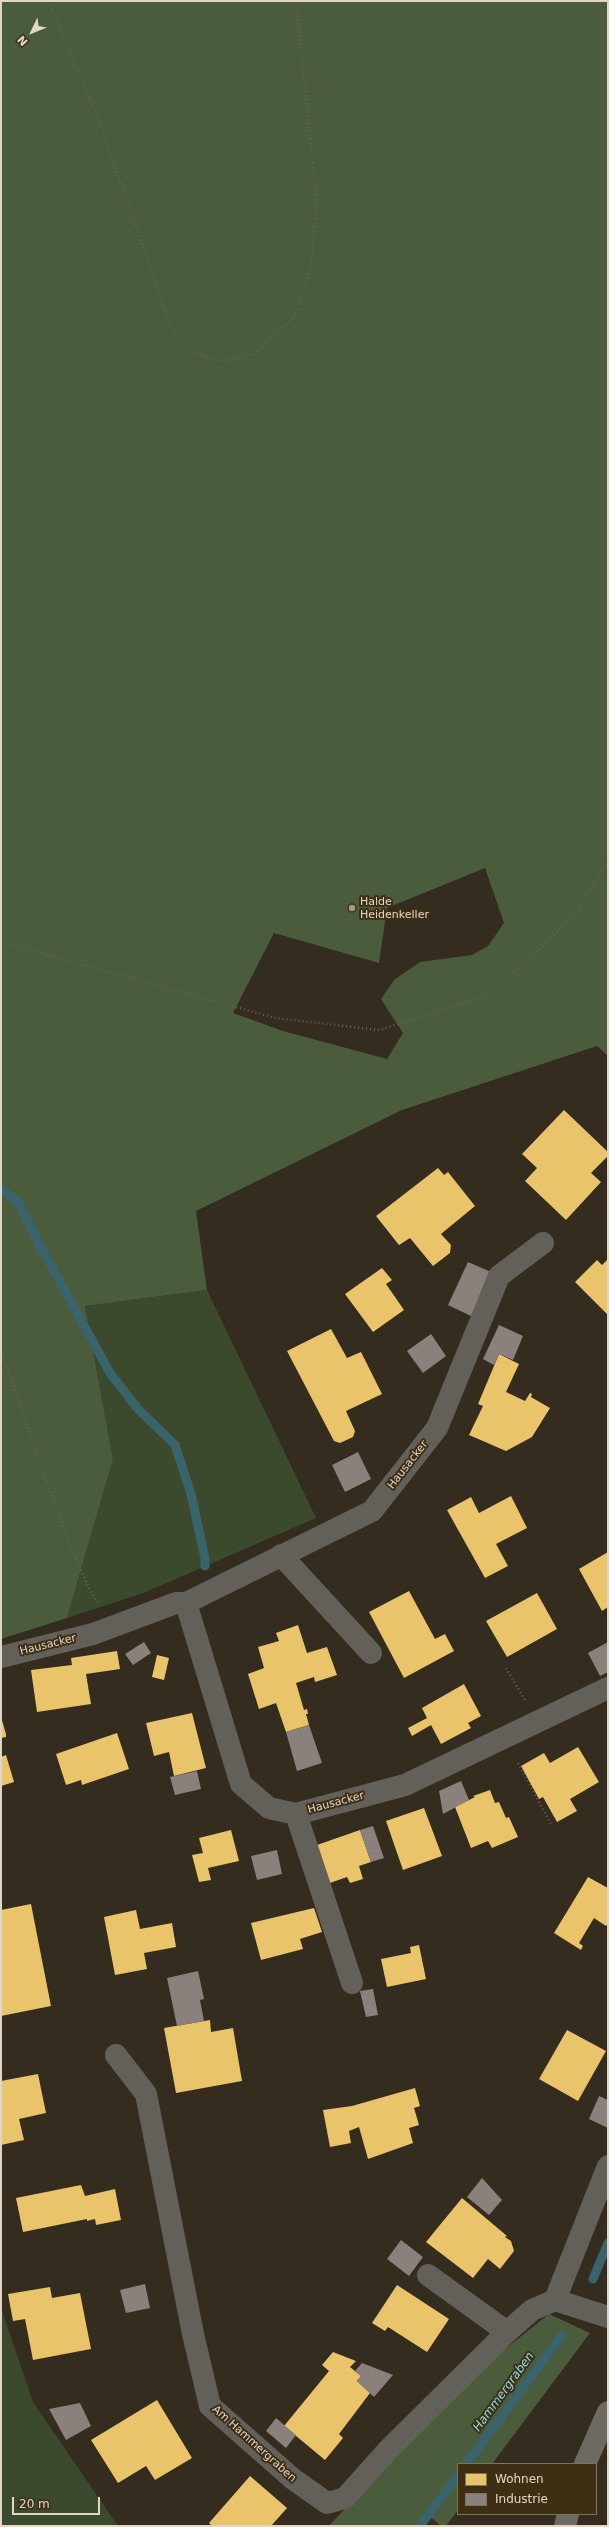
<!DOCTYPE html>
<style>
body{margin:0}
#map{position:relative;width:609px;height:2527px;overflow:hidden;background:#342c1e;font-family:"DejaVu Sans",sans-serif}
canvas{display:block}
.frame{position:absolute;inset:0;border:2px solid #e0d6c7;pointer-events:none}
.legend{position:absolute;left:457px;top:2463px;width:140px;height:52px;box-sizing:border-box;background:#3e2f14;border:1px solid #7f725c;margin:0;padding:5px 7px;list-style:none;font-size:12px;color:#e0d6c7}
.legend li{display:flex;align-items:center;gap:8px;height:20px}
.legend b{width:20px;border:1px solid #7f725c}
.north{position:absolute;left:12px;top:12px;width:40px;height:40px;-webkit-text-stroke:3px #3e2f14;paint-order:stroke;rotate:227deg;font-size:11px;font-weight:700;line-height:16px;text-align:center;color:#e0d6c7}
.north::after{content:'';display:block;margin:auto;width:14px;height:18px;background:#e0d6c7;clip-path:polygon(50% 0,100% 100%,50% 72%,0 100%)}
.scale{position:absolute;left:12px;top:2497px;width:88px;height:18px;box-sizing:border-box;border:2px solid #e0d6c7;border-top:0;padding-left:5px;font-size:12px;line-height:14px;white-space:nowrap;color:#e0d6c7;-webkit-text-stroke:3px #3e2f14;paint-order:stroke}
</style>
<div id="map">
<canvas width="609" height="2527"></canvas>
<div class="frame"></div>
<ul class="legend">
<li><b style="height:11px;background:#e9c46a"></b>Wohnen</li>
<li><b style="height:11px;background:#8a817c"></b>Industrie</li>
</ul>
<div class="north">N</div>
<div class="scale">20 m</div>
</div>
<script>
const ctx = document.querySelector('canvas').getContext('2d');
ctx.lineJoin = 'round';
function fill(path, color) { ctx.fillStyle = color; ctx.fill(path, 'evenodd'); }
function stroke(path, color, width, dash) { ctx.strokeStyle = color; ctx.lineWidth = width; ctx.lineCap = dash ? 'butt' : 'round'; ctx.setLineDash(dash || []); ctx.stroke(path); }
function write(font, color, halo, rows, align = 'center') {
  ctx.font = font + ' "DejaVu Sans",sans-serif'; ctx.lineWidth = 4; ctx.setLineDash([]); ctx.textBaseline = 'middle'; ctx.strokeStyle = halo; ctx.fillStyle = color; for (const [text, x, y, turn = 0] of rows) {
    ctx.save(); ctx.translate(x, y); ctx.rotate((+turn || 0) * Math.PI / 180); ctx.textAlign = isNaN(turn) ? turn : align; if (halo) ctx.strokeText(text, 0, 0); ctx.fillText(text, 0, 0); ctx.restore();
  }
}
fill(new Path2D(`
 M207,1290L316,1518L146,1592L67,1618L113,1459L85,1306Z
 M1,2308L33,2402L118,2526H1Z`), '#3b492d');
fill(new Path2D(`
 M1,1H608V1056L597,1046L402,1110L196,1211L207,1290L85,1306L113,1459L67,1618L1,1639ZM485,868L504,923L488,946L472,955L420,962L394,980L381,999L403,1033L387,1059L283,1031L233,1013L274,933L379,963L387,908Z
 M549,2314L590,2333L492,2464H458V2510L446,2526H441L428,2515L421,2526H329L455,2389Z`), '#4b5c3d');
fill(new Path2D(`
 M564,1110L608,1152V1156L591,1173L601,1182L566,1220L525,1181L537,1168L522,1154Z
 M438,1168L444,1175L448,1172L475,1206L441,1234L451,1245L450,1253L433,1266L410,1238L399,1245L376,1216Z
 M608,1259V1315L575,1282L597,1260L602,1265Z
 M382,1268L392,1280L386,1284L404,1310L373,1332L345,1294Z
 M331,1329L347,1358L361,1352L382,1394L346,1411L355,1431L353,1437L340,1443L334,1441L287,1351Z
 M499,1354L519,1364L506,1392L525,1401L530,1393L532,1394L531,1397L550,1408L532,1437L506,1451L469,1435L483,1406L478,1404Z
 M511,1496L527,1528L496,1544L508,1566L485,1578L447,1510L471,1497L479,1513Z
 M608,1552V1607L602,1611L579,1569Z
 M409,1591L435,1639L445,1634L454,1651L404,1678L369,1612Z
 M537,1593L557,1629L507,1657L486,1621Z
 M298,1625L307,1653L327,1647L337,1675L315,1682L314,1677L296,1683L304,1710L307,1709L308,1714H306L309,1725L286,1732L276,1703L259,1709L248,1674L264,1668L258,1647L279,1641L276,1633Z
 M117,1651L120,1669L86,1674L91,1704L37,1712L31,1670L72,1665L71,1658Z
 M157,1655L169,1658L164,1680L152,1677Z
 M464,1684L481,1716L468,1723L471,1728L441,1744L431,1725L412,1736L408,1728L427,1718L422,1708Z
 M192,1713L206,1768L174,1776L169,1752L154,1756L146,1723Z
 M1,1717L6,1734V1737L1,1738Z
 M117,1733L129,1769L82,1785L81,1780L66,1785L56,1754Z
 M578,1747L599,1782L570,1799L577,1811L557,1822L543,1797L539,1799L521,1766L544,1753L550,1763Z
 M6,1755L14,1782L1,1786V1757Z
 M490,1790L495,1803L499,1802L506,1818L509,1817L518,1837L492,1848L488,1841L471,1848L455,1807L475,1797L473,1796Z
 M424,1808L442,1856L403,1870L386,1821Z
 M231,1830L239,1861L208,1868L211,1880L199,1882L192,1855L203,1853L199,1838Z
 M360,1830L371,1862L359,1866L363,1879L350,1883L347,1877L327,1884L314,1846Z
 M588,1877L608,1888V1923L606,1926L594,1918L579,1943L583,1946L581,1950L554,1933Z
 M31,1904L51,2006L1,2016V1910Z
 M314,1908L322,1932L300,1939L303,1949L261,1960L251,1923Z
 M136,1910L140,1929L172,1923L176,1947L144,1953L147,1969L115,1975L104,1917Z
 M419,1945L426,1979L387,1987L381,1959L411,1953L410,1947Z
 M210,2020L211,2032L233,2028L242,2081L176,2093L164,2028Z
 M567,2030L606,2051L578,2101L539,2079Z
 M38,2074L46,2113L19,2119L24,2140L1,2145V2081Z
 M415,2088L420,2106L414,2108L419,2125L409,2128L413,2143L368,2159L359,2127L349,2131L351,2143L330,2147L323,2110L352,2106Z
 M81,2185L85,2196L115,2189L121,2220L96,2225L95,2219L87,2221V2219L23,2232L16,2198Z
 M462,2198L507,2236L505,2237L511,2241L514,2251L500,2269L488,2259L473,2278L426,2242Z
 M397,2285L449,2319L427,2352L388,2327L385,2331L372,2323Z
 M50,2287L52,2298L80,2293L91,2349L33,2360L25,2319L13,2321L8,2294Z
 M333,2352L356,2361L350,2367L361,2376L357,2381L370,2393L339,2434L343,2438L325,2460L284,2426L329,2371L322,2365Z
 M157,2400L192,2458L155,2480L146,2466L118,2483L91,2440Z
 M250,2476L287,2508L271,2526H212L209,2523Z`), '#e9c46a');
fill(new Path2D(`
 M468,1262L491,1272L471,1316L448,1305Z
 M499,1325L523,1336L513,1360L499,1354L494,1365L483,1359Z
 M431,1334L446,1356L423,1373L407,1351Z
 M358,1452L371,1479L345,1492L332,1465Z
 M144,1642L151,1653L133,1665L125,1654Z
 M608,1642V1672L600,1676L588,1653Z
 M309,1725L322,1763L297,1771L286,1732Z
 M197,1771L201,1789L175,1795L170,1777Z
 M461,1781L469,1800L443,1814L439,1791Z
 M373,1826L384,1858L371,1862L360,1830Z
 M277,1850L282,1874L257,1880L251,1856Z
 M198,1971L204,1999L200,2000L204,2021L177,2026L167,1978Z
 M373,1989L378,2015L366,2017L360,1991Z
 M599,2096L608,2100V2128L589,2119Z
 M482,2178L502,2200L489,2215L467,2197Z
 M401,2240L423,2257L409,2276L387,2259Z
 M145,2284L150,2308L126,2313L120,2290Z
 M362,2363L393,2375L374,2397L357,2381L361,2376L355,2371Z
 M80,2403L91,2426L66,2440L49,2409Z
 M276,2418L296,2435L286,2448L266,2431Z`), '#8a817c');
stroke(new Path2D(`
 M1,1189L19,1203L43,1251L110,1373L137,1408L175,1445L191,1494L205,1558V1566
 M593,2279L608,2243
 M466,2464L562,2335
 M420,2526L458,2475`), '#39646c', 9);
stroke(new Path2D(`
 M48,1L99,120L171,328L196,352L210,359L224,361L255,354L294,317L311,265L317,207L296,1
 M1,942L275,1018L379,1030L480,998L528,961L577,912L608,860
 M1,1352L67,1538L92,1595L99,1603
 M506,1668L525,1700
 M518,1763L551,1824`), '#636059', 2.5, [1, 3]);
stroke(new Path2D(`
 M281,1555L371,1653
 M186,1603L372,1511L437,1428L499,1276L543,1243
 M1,1657L93,1634L176,1603H186L241,1784L269,1808L296,1814L405,1785L608,1688
 M296,1814L352,1983
 M116,2055L146,2094L193,2334L210,2406L293,2479L327,2503L345,2498L388,2450L507,2332L532,2310L555,2300L608,2317
 M428,2275L507,2332
 M555,2300L608,2166`), '#63605a', 22);
stroke(new Path2D(`
 M585,2464L608,2412
 M565,2526L568,2514`), '#6d6a63', 22);
for (const [x, y, r, color] of [
 [352,908,4,"#a49a8c"]
]) { const dot = new Path2D(); dot.arc(x, y, r, 0, 2 * Math.PI); ctx.fillStyle = color; ctx.fill(dot); stroke(dot, '#3e2f14', 1.5); }
write('11px', '#e0d6c7', '#3e2f14', [
 ["Halde",360,902],
 ["Heidenkeller",360,915]
], 'left');
write('11px', '#e0d6c7', '#3e2f14', [
 ["Hausacker",408,1465,-52],
 ["Hausacker",48,1645,-14],
 ["Hausacker",336,1803,-15],
 ["Am Hammergraben",254,2444,42]
]);
write('italic 12px', '#89ddf0', '#3e2f14', [
 ["Hammergraben",504,2392,-54]
]);
</script>
